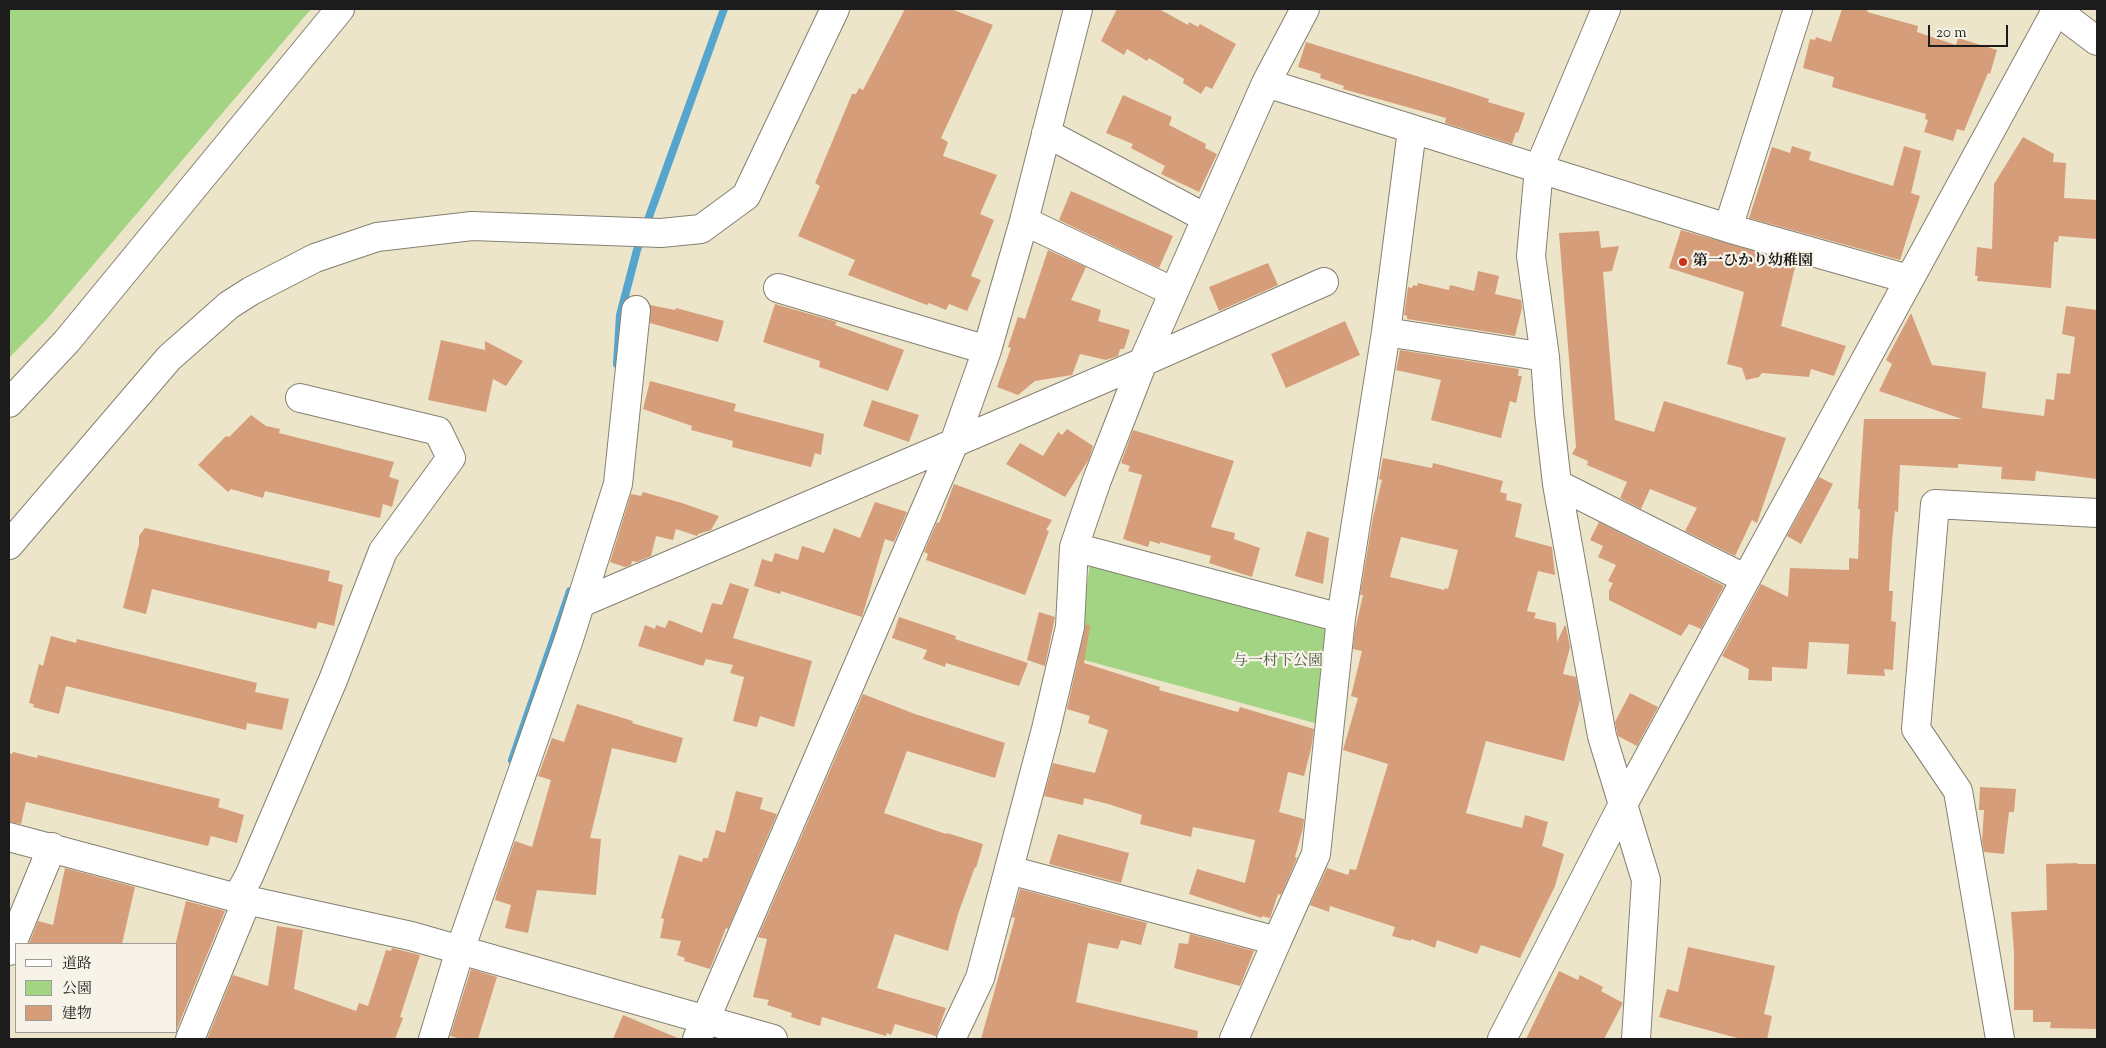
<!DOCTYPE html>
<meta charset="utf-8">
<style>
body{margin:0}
#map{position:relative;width:2106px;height:1048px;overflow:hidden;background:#ede5c9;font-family:"Sorts Mill Goudy","Noto Serif JP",serif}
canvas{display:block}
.frame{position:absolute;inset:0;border:10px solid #1c1c1c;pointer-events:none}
.legend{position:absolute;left:15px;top:943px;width:162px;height:90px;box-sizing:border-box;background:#f7f3e8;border:1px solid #9f9d96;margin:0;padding:6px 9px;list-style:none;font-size:15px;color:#1c1c1c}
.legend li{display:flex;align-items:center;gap:10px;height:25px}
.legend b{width:25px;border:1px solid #9f9d96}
.scale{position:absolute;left:1928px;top:25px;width:80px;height:22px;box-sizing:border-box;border:2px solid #1c1c1c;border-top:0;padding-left:6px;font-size:15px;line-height:18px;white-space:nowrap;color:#1c1c1c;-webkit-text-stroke:4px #f7f3e8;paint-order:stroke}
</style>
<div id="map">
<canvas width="2106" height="1048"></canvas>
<div class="frame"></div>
<ul class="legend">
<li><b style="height:6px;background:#fff"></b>道路</li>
<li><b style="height:14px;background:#a3d483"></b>公園</li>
<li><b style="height:14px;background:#d69d7a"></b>建物</li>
</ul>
<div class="scale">20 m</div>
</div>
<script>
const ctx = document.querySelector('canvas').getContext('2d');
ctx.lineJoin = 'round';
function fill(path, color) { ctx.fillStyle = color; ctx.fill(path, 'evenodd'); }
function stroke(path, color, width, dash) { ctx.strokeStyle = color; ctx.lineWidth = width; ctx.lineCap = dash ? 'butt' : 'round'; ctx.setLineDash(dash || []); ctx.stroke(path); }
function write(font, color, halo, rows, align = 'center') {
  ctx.font = font + ' "Sorts Mill Goudy","Noto Serif JP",serif'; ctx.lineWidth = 4.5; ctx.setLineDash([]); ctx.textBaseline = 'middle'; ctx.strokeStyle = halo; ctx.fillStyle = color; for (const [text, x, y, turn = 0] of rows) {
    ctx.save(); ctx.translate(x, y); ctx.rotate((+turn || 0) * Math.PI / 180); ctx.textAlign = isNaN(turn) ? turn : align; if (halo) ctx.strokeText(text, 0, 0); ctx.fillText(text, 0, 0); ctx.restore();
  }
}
fill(new Path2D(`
 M9,9H311L47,319L9,358Z
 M1090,563L1331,625L1322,725L1077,658Z`), '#a3d483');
stroke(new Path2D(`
 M617,364L620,315L637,250L724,9
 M512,760L570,591`), '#55a5cf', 8);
fill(new Path2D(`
 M905,9H951L993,25L941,138L948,142L943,156L997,175L980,214L994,220L971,276L981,280L967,311L949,304L946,310L929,303L927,305L848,275L855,260L798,236L820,186L815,183L852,94H856L859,88L863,90Z
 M1117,9H1159L1188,25L1189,22L1198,27L1200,24L1236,44L1212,89L1206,86L1201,94L1183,83L1184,79L1149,58L1147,61L1127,49L1124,55L1101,41Z
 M1842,9H1868L1867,12L1918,26L1917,32L1956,45L1958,38L1997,50L1990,74L1988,73L1964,131L1957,129L1953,141L1924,132L1928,120L1925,119L1926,114L1832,87L1834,77L1803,68L1810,39L1815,40L1816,37L1831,42Z
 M1306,42L1452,87L1489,99L1488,102L1525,113L1518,133L1516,132L1512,144L1445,123L1446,118L1343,89L1344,86L1320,78L1321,74L1298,67Z
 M1123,95L1172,117L1169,125L1206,144L1205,148L1217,154L1199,192L1161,174L1165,166L1131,148L1133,144L1106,133Z
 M2023,137L2054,154L2053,162L2066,163L2064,198L2097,200V239L2059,236L2058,242H2054L2051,288L1977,281L1978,276H1975L1977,247L1992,249L1994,184Z
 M1792,146L1811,152L1809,160L1893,186L1904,146L1921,151L1911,193L1920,196L1900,260L1749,218L1772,147L1790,153Z
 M1071,191L1173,236L1159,268L1059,220Z
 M1681,230L1796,263L1781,326L1846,346L1834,376L1811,369L1809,377L1762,373L1759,377L1746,380L1742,368L1727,364L1744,292L1669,268Z
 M1599,231L1601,248L1619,246L1612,271L1603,272L1615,420L1654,432L1664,401L1786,438L1757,523L1752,520L1735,556L1685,531L1697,508L1650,489L1641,509L1620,498L1627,482L1587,465L1588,461L1572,454L1576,447L1559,233Z
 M1048,250L1086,267L1071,300L1101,310L1098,321L1130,330L1124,349H1120L1118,356L1106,360L1080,354L1072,375L1035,381L1018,395L997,387L1011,348L1008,347L1018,317L1025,319Z
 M1268,263L1278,285L1219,311L1209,287Z
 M1478,271L1499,276L1495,294L1521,300L1522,308L1515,336L1407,319V316L1404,315L1408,287L1412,288L1413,285L1417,286L1418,283L1449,290L1450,285L1474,291Z
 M775,304L837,322L835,325L904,350L888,391L819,367L820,361L763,342Z
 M650,305L675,310L676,308L724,321L718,342L650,323Z
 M2066,306L2097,310V479L2036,471L2035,481L2001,479L2002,467L1958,464V468L1900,465L1898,512L1895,511L1892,541L1889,591H1893L1891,621L1896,622L1893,670L1884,669L1885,676L1847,674L1849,644L1809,642L1807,669L1772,667V681L1748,680L1749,669L1722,656L1761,584L1788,597L1790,568L1849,570V558L1858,559L1860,509H1858L1864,419H1962L1879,391L1892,364L1886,360L1911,313L1932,365L1986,372L1982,408L2044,416L2046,399L2054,400L2057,373L2070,374L2075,337L2062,334Z
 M1345,321L1360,355L1286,388L1271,354Z
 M441,340L485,350V341L523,361L506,386L493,379L486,412L428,400Z
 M1400,350L1519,369L1518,376H1522L1516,403L1510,401L1501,438L1431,420L1441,380L1396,370Z
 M650,381L736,404L734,411L824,434L821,455L815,453L811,467L732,447L733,441L691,430L692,426L643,409Z
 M872,400L919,415L909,442L863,426Z
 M251,415L266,426L280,429L279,433L394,462L389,477L399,480L392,507L383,504L380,518L265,491L263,498L231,489L228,492L198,465L226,436L229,437Z
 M1067,429L1093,446L1089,459L1065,497L1006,464L1020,443L1043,456L1058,432L1062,435Z
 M1133,430L1234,461L1211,527L1235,533L1234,539L1260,548L1252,577L1209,563L1211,556L1160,542V544L1150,541L1148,547L1123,539L1142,475L1128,471L1130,466L1121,463Z
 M1383,458L1432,468L1433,463L1503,481L1500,492L1507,494L1506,500L1522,504L1515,537L1552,547L1555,575L1538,571L1527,611L1536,613L1534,618L1556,623L1557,642L1565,625L1566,626L1570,647L1563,674L1576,677L1580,700L1564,761L1486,741L1466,813L1522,828L1525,815L1548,822L1542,846L1564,854L1555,886L1520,958L1481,945L1477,954L1437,940L1435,948L1411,939V941L1392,936L1395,927L1330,906L1329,912L1310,905L1327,868L1348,875L1350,869L1356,870L1388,764L1343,750L1358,698L1351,696L1362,651L1353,649L1355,630L1363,595H1360L1373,517L1382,480L1379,479ZM1401,537L1458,550L1448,589L1445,588L1444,590L1390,577Z
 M1819,477L1833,484L1801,544L1787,536Z
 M954,484L1052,520L1046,530L1049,531L1025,595L926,560L928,554L924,552L937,522L939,523Z
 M643,492L682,503L719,516L711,530L698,534L697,536L676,529L673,540L656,536L651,556L637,562L632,561L631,565L625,567L610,562L631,494L641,496Z
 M875,502L907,512L894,542L885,539L862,617L781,591L780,594L754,586L762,559L772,562L775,553L798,560L802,546L824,553L834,528L860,538Z
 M1599,522L1724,586L1701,629L1689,624L1681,636L1609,600V591L1613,583L1608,581L1616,565L1598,557L1603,546L1590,540Z
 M145,528L330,571L328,581L343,585L334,626L318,622L316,629L152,589L146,614L123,608L139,544V536Z
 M1307,531L1329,538L1323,584L1295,576Z
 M730,583L749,589L733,638L812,661L794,727L760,716L757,727L733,721L744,677L730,673L733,665L706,659L703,666L638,646L645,625L655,629L656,625L665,628L669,620L702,633L712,603L722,605Z
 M1039,612L1055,617L1045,666L1027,660Z
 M899,617L956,636L955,639L1028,663L1019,686L946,663L945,667L923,659L927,650L892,638Z
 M1086,624L1090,626L1084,663L1160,687L1159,690L1238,712L1240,707L1314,729L1311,749L1304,776L1288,772L1279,812L1304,819L1303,828L1295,857L1297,858L1281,895L1278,894L1270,918L1262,916V918L1189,894L1197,869L1245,883L1255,840L1193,827L1191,837L1140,824L1142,815L1108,804L1084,798L1083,805L1044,796L1053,763L1095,773L1108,730L1088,723L1090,716L1067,709Z
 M51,636L76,643L77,639L257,683L255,692L289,699L282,730L247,723L246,730L66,686L59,714L33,707L34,704L29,703L39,664L43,666Z
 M1630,693L1658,707L1637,746L1618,736L1615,722Z
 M863,694L915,714L1005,743L995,778L907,751L884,813L946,834L947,833L983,844L976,868L975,867L958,914L948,951L895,934L877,988L946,1008L936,1036L895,1024L891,1035L887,1033L886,1036L822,1017L820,1026L791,1017L792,1013L767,1005L769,1000L753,997L767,939L758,937Z
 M577,704L633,721L632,723L683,738L676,763L612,748L590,838L601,839L596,895L537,890L528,933L505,928L511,905L495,900L498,889L515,841L532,847L551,780L538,776L552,738L564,742Z
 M13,752L37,758L38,755L220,799L218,807L244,815L237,843L211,836L208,846L26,802L21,824L9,822V753L12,754Z
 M1980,787L2016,789L2014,812H2009L2004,854L1984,852L1982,841L1984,810H1979Z
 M736,791L763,798L760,809L777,814L728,929L726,928L710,969L684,961L685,958L677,955L681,941L660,938L664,919L661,918L679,855L702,862L703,858H708L716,830L725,833Z
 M1058,834L1129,853L1121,883L1049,864Z
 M2077,863L2078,864H2097V1029L2050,1028L2051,1022H2033V1010H2014V952L2011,912L2047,910L2046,864Z
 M65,868L135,887L122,944H29L38,921L53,925Z
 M1020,889L1147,923L1141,945L1121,940L1118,949L1088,943L1076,1002L1198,1031L1197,1039H981L1015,918L1012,917Z
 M186,901L225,911L176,1031V942Z
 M277,926L303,930L294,989L356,1011L359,1003L368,1006L386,950L391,951L392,948L420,955L400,1017L403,1018L395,1039H207L233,975L268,986Z
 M1190,934L1254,951L1240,986L1174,968L1179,943L1188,944Z
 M1688,947L1775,966L1764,1014L1772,1016L1767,1039H1741L1659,1017L1667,989L1678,992Z
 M471,969L497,977L478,1039H462L450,1036Z
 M1559,971L1578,980L1580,975L1603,987L1601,991L1623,1003L1604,1039H1526Z
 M623,1015L680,1039H613Z`), '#d69d7a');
const minor = new Path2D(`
 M1606,9L1539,168L1531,256L1545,357L1549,413L1557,484L1602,736L1646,880L1636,1039
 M2056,10L2097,41
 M1266,83L1728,228L1908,279
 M1046,133L1206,218
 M1024,221L1174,292
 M1728,228L1798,9
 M778,288L987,350
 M1386,332L1545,357
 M9,403L67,341L340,9
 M1557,484L1746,579
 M9,545L169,358L229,305L251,291L315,258L377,237L472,226L661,233L701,229L746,196L835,9
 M1074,547L1341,618
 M581,603L1143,362L1324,282
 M9,837L237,898L411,936L773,1039
 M1009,870L1277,941L1316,854L1341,618L1386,332L1412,130
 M237,898L249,876L333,680L383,551L451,458L438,431L300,398
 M9,951L52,847
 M190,1039L247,900
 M433,1039L460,950L569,639L618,484L636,310
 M697,1039L954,443L987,350L1024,221L1078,9
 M951,1039L980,978L1046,729L1070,627L1074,547L1097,480L1143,362L1266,83L1305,9
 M1234,1039L1277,941
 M1502,1039L1622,806L2057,9
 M2000,1039L1958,791L1916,729L1935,504L2097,513`);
stroke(minor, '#848072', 30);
stroke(minor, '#fff', 28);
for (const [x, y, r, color] of [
 [1683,262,5,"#c8321e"]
]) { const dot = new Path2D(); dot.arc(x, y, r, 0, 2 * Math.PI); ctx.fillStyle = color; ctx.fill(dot); stroke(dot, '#f7f3e8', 2); }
write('bold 15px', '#1c1c1c', '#f7f3e8', [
 ["第一ひかり幼稚園",1693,262]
], 'left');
write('15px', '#4b5c40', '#f7f3e8', [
 ["与一村下公園",1278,662]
]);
</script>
